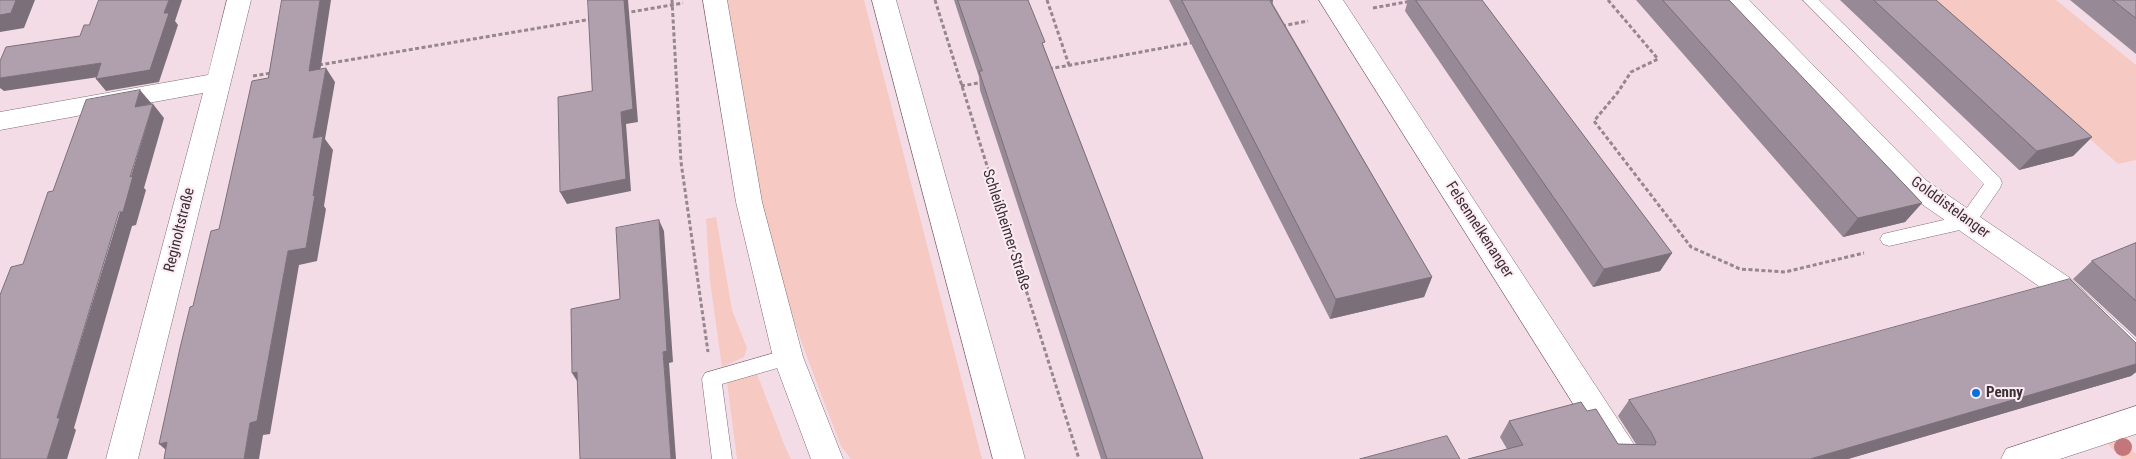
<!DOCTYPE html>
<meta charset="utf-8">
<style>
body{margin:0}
canvas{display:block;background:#f3dce6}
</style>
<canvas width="2136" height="459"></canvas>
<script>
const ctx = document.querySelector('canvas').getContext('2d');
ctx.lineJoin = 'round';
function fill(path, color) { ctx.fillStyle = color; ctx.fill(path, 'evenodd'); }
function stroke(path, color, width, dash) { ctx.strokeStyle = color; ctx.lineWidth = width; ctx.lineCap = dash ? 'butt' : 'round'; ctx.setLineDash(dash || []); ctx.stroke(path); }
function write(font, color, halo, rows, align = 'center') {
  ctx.font = font + ' "Roboto Condensed",sans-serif'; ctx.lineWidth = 4; ctx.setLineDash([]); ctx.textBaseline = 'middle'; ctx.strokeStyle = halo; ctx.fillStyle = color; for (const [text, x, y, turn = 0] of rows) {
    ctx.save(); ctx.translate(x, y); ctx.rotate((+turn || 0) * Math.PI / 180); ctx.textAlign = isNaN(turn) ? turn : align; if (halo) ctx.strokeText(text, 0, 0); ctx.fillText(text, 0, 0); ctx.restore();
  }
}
fill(new Path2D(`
 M726,0H864L982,459H851L841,446C816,380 789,314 771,246C751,165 739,82 726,0Z
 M1934,0H2056L2136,65V160L2118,164Z
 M716,217L732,310L747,348L744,357L722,367L710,281L706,219Z
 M757,374L786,449L791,459H737L727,382Z
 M2119,436L2136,454V459H2122L2107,443Z`), '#f6c9c3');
const lane = new Path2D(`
 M1803,0H1819L2000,178L2002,183L2000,188L1973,227L1889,246L1883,244L1880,239L1883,234L1961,216L1984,184Z
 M788,349L795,351L798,357L795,363L722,384L732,459H712L702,379L705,373Z`);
const street = new Path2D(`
 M227,0H251L138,459H106L203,93L0,130V112L208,75Z
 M1319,0H1343L1637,449L1642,459H1608Z
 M1723,0H1749L1927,181L2070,278L2136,340V372L2125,368L2050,294L1909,195Z
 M2136,406V434L2060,459H2001L2006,449Z`);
const secondary = new Path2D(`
 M703,0H727L762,202L803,357L843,459H811L773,357L736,202Z
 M872,0H896L1025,459H993Z`);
stroke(lane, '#806c75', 1);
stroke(street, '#806c75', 1);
stroke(secondary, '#806c75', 1);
stroke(new Path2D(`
 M672,0L681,162L708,352
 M935,0L1079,459
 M1047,0L1069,65
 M1608,0L1658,59L1631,72L1618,92L1594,121L1691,247L1740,269L1785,272L1864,253
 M1373,8L1417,0
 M625,13L683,3
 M1282,26L1308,21
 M319,65L592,19
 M1049,69L1195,42
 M253,76L271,73
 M961,86L984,82`), '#96868d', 3, [4, 2.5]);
fill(lane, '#fff');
fill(street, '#fff');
fill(secondary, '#fff');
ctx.fillStyle = '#c3777a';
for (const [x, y] of [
 [2123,447]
]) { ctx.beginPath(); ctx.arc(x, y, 9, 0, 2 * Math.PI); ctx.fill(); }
fill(new Path2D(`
 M954,0H1028L1045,50L1203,459H1101L980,90L979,77Z
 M1169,0H1273V4L1432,277L1424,297L1330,319Z
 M1408,0H1482L1672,253L1660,271L1593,287L1405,11Z
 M1636,0H1729L1922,203L1905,222L1843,237Z
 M1840,0H1936L2092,137L2073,156L2019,170Z
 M2070,0H2136V54Z
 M2136,243V337L2073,279L2092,261Z
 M2136,343V372L2131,376L1848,459H1468L1507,449L1500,437L1509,421L1587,411L1618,444H1636L1618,416L1629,400Z`), '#978a96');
fill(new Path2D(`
 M16,0H35L24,28L0,32V15Z
 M169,0H182L175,21L178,25L159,82L106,91L96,79L164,13Z
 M320,0H331L318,85L309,71Z
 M624,0H628L638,122L626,124L631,191L567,204L560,192Z
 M101,63L112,75L4,91L0,88V78Z
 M326,68L335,82L325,139L333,150L324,206L326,209L317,261L299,265L270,434L263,435L259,459H244L250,423L288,251L313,196V138Z
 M140,90L152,104L135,107Z
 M153,104L164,118L144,188L146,190L136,225L132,226L74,428L76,430L67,459H47L57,418Z
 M2092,137L2073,156L2019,170L2037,151Z
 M1922,203L1905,222L1843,237L1858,218Z
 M659,220L664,231L673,362L669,363L676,459H671L663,352Z
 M1672,253L1660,271L1593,287L1604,269Z
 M1432,277L1424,297L1330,319L1336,299Z
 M2136,364V372L2131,376L1848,459H1810Z
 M577,372L579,384L572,373Z
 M167,442L173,456L159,444Z`), '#7b707a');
const building = new Path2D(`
 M0,0H16L11,13L0,15Z
 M99,0H169L164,13H169L150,70L96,79L101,63L0,78V61L6,47L80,36L84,25H89Z
 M282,0H320L309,71L326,68L313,138L323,136L313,196L315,195L306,248L288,251L257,421L250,423L244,459H164L167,442L159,444L180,348L190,307L193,306L211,231L219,229L252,81L268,78Z
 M588,0H624L633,109L621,112L626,179L560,192L558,97L592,91Z
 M958,0H1028L1045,42L1042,43L1203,459H1107L979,71H982Z
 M1182,0H1273L1270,1L1432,277L1336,299Z
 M1416,0H1482L1672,253L1604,269Z
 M1663,0H1729L1922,203L1858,218Z
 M1874,0H1936L2092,137L2037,151Z
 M2113,0H2136V18Z
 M140,90L135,107L153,104L130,177L133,176L123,212H119L57,418H60L47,459H0V295L11,267L23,264L48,192L53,191L86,100Z
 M659,220L667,351L663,352L671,459H580L577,372L572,373L571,309L620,299L616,228Z
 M2136,243V301L2092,261Z
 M2070,279L2136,343V364L1810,459H1468L1523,445L1509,421L1581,402L1587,411L1596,409L1618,444L1655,445L1656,442L1651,432L1629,400Z
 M1447,436L1460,459H1360Z`);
fill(building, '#b0a0ae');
stroke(building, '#7b707a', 1);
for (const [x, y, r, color] of [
 [1976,393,5,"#0472da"]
]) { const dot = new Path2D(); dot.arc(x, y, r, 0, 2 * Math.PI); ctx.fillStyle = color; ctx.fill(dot); stroke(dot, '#fdebf3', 2); }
write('15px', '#393034', '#fdebf3', [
 ["Golddistelanger",1950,208,36],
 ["Reginoltstraße",180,230,-76],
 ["Schleißheimer Straße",1006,230,72],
 ["Felsennelkenanger",1479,230,57]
]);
write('bold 15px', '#393034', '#fdebf3', [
 ["Penny",1986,393]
], 'left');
</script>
